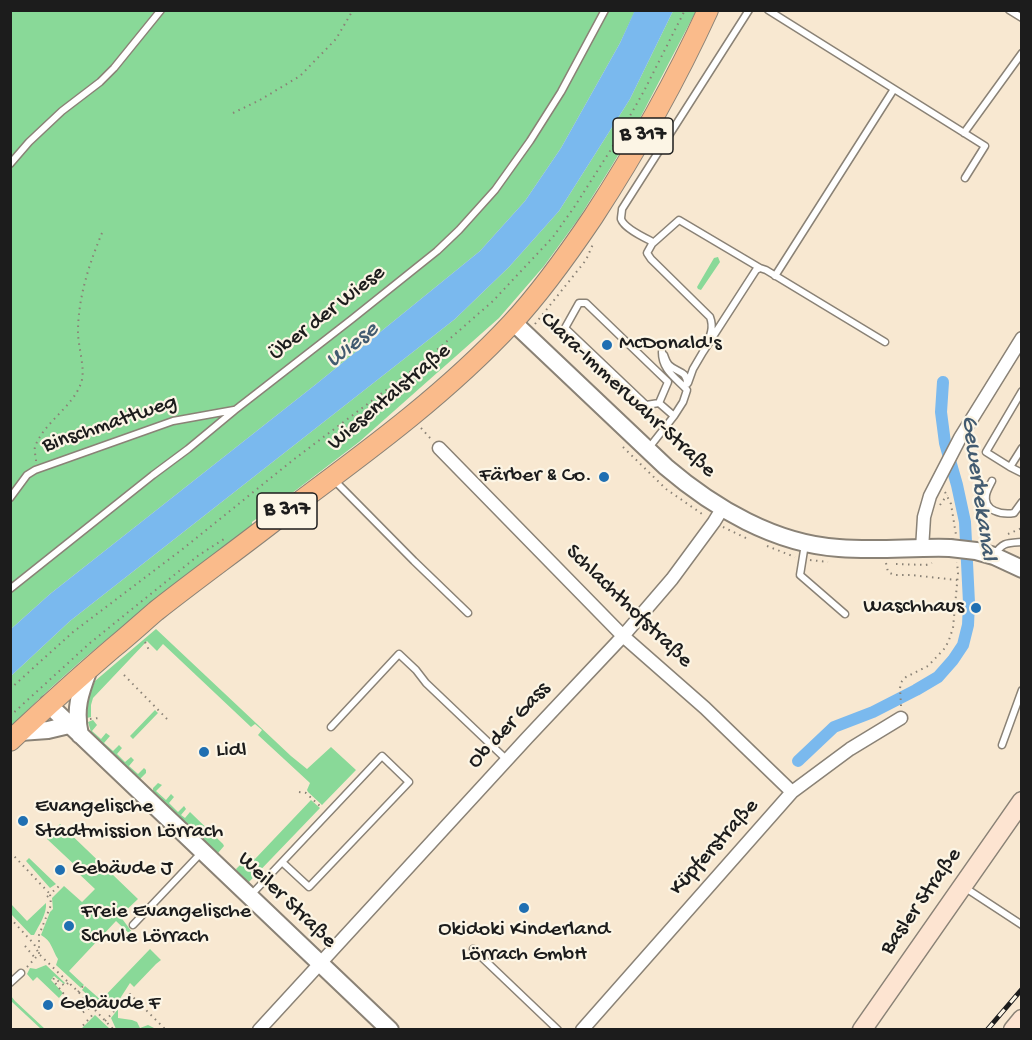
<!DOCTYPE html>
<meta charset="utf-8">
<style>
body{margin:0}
#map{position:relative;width:1032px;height:1040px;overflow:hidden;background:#f8e8d1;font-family:"Gochi Hand",sans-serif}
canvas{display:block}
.frame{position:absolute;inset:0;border:12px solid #1c1c1c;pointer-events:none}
</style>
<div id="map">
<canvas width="1032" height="1040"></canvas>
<div class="frame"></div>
</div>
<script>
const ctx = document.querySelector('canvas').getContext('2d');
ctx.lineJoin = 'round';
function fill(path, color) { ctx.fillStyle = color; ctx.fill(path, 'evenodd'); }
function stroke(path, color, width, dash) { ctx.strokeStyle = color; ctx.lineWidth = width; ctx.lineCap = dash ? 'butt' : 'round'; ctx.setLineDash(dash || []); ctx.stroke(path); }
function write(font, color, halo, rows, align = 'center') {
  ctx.font = font + ' "Gochi Hand",sans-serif'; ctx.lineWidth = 4.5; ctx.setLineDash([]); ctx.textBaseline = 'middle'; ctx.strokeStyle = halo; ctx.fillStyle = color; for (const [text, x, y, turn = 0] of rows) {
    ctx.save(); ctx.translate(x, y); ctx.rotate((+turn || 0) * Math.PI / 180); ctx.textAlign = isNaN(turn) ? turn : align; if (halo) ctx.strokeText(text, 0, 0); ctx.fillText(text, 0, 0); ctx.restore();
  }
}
fill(new Path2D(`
 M11,11H635L620,43L561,148L525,201L480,251L315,385L50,594L11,629Z
 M673,11H696L639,120L611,167L579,218L544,266L499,318L359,442L287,497L252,522V529C168,591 83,652 11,727V676L70,621L455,319L509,267L559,211L630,99Z
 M718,257L720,262L701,290L698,289L697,287L714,258Z
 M156,629L291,756L307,769L331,747L356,770L322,805L308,792L307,790L310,783L258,735L262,730L255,724L251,727L163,644L157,651L147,641L93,698L91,705V717L87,718V702L95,681Z
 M155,710L158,713L133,739L130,736Z
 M93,720L97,725L92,731L101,739L106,733L110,736L104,743L113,751L119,745L122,748L117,754L125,762L131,757L134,760L129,766L138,774L144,768L146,770V773L139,780L96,738L91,732L88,722Z
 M158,783L162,785L156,791L166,800L171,794L174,797L169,803L178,812L184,806L186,809L181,815L185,818L190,812L223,844L224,846L218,853L215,851L153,792V788Z
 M311,800L320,808L248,883L237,871L236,869L250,855L255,859Z
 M60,824L138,899L120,916L135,936L133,937L116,921L69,971L84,985L81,988L56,965L58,959C52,950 52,941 41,935L50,912L53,909L52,898L64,886L82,902L95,889L77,872L79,869L47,839Z
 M29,858L56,884L50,888L26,861Z
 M46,903C47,914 39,925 34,935H31L11,914V904L27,921Z
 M150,949L161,960L156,964L134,987L130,983L112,1011L105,1004L102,1008L82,990L85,986L101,1000Z
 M46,965L65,983L64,984L54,976L51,980L63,993L59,998L37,977L33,981L27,974L30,968L36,969Z
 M11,996L15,1001L45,1029H41L11,1001Z
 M118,1009V1018L132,1020L137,1022L140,1028L148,1025L156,1029H116L111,1018Z
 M95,1015L110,1029H81Z`), '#89d998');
fill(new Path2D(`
 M635,10L673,11L630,99L559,211L509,267L455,319L70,621L11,676V629L50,594L315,385L480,251L525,201L561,148L620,43Z`), '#7ab9ee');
stroke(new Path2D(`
 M798,761L834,727L873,712L916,690L938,677L953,660L963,645L968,625L969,603L965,522L957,485L945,443L941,412L943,382`), '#7ab9ee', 12);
const service = new Path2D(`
 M749,10L622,209C622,212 621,216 621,219C624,228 643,237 651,241L652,244L647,253L651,259L710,317C715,330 708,340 703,352L756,270L760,268L766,270L885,342
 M768,10L985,146L965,178
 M1009,10L1022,18
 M964,133L1022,53
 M10,164L29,142L62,111L100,82L114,68L161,10
 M652,244L679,220L760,268
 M775,276L894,89
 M579,303H586L668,382L659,403L646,405L565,328Z
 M662,352C662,370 675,377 687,390L683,402L674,416
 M664,355C665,358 667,363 669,365C677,373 687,370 687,384
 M688,383L693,369L703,352
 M1022,391L986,452L1010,467L1022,448
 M648,449L674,416L659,403
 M1010,467L1022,473
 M335,481L414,561L468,613
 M992,481C990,485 987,490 986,495C983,511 1002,515 1014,513L1022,502
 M10,498L27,475L35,470L173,421L234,410
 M805,544L800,575L845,614
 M994,555C1003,542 1007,543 1022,542
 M10,589L153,475L188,449L235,410L352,319L437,251L459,230L495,190L530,141L561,92L605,10
 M331,727L399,654L416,670L426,683L507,760
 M1002,745L1022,690
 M964,887L1022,925
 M250,896L382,756L409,782L309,887L282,862
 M133,925L201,853
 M473,949L558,1030
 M10,983L21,973`);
const minor = new Path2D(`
 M439,448L623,636L705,708L792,792
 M922,549L924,517L930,496L960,438L1022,338
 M259,1030L527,738L623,636L672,579L714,522L722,509
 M582,1030L792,792L850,749L901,718`);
const tertiary = new Path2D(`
 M513,322L666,467C714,508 775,544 839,548C876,551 913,547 950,548
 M976,551L994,556L1022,569
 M48,704L390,1030
 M20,732L48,730L69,725
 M80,735C74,709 80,693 89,669`);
const secondary = new Path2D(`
 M862,1030L1022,801
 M1013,1030L1022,1019`);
const primary = new Path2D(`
 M10,741C44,709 78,678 113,648C128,636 142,623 156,611C199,577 244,545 287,511C365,453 445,395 512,323C542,291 568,254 593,217C636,151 675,82 708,10`);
stroke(service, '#8a8276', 9);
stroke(minor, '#8a8276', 15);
stroke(tertiary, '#8a8276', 20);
stroke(secondary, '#8a8276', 21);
stroke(primary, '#8a8276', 22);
stroke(new Path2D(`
 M233,113L260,100L300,76L336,39L353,10
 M535,324L586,260L593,244
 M421,428L431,439
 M623,447L666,489L705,516
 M36,461C36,457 34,451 35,447C43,423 73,407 81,383C86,370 78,347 78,332C78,298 89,264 102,233
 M945,492L951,504L956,535
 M940,505L947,495
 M723,527L750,540
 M1008,534L1022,528
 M767,546L795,557
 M810,560L828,562
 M886,563L888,572L894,575H911L957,580
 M896,564L926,565L932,563
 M145,642L149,650
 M124,675L169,721
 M10,689L73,632L184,548L293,460L422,363L493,301L553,237L575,206L610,151L644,91L685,10
 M901,706L900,688L902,681L906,677L928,666L945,648L949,640L953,628L958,573L957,562
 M10,716L90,643L199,555L224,539
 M90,719L99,718
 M299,792L306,793L322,808
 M10,859L14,856L50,894L44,900
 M10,918L34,944L39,954L93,1006L96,1011L114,1030
 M25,946L35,958
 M27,967L39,954V935L51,905L50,894L59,886
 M68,983L65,986L54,978L53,980L63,993L82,1010V1013L93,1006
 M78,992L84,985
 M105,1021L130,994L166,1030
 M79,1030L95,1012`), '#8a8276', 2, [1.5, 4.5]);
stroke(service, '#fff', 6);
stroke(minor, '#fff', 12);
stroke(tertiary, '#fff', 16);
stroke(secondary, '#fde4d1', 18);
stroke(primary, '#fabb8b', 20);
const rail = new Path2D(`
 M987,1030L1022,989`);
stroke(rail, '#1c1c1c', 5);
stroke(rail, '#fcf5e5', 3, [9]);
const tertiaryBridge = new Path2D(`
 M950,548L976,551`);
stroke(tertiaryBridge, '#8a8276', 20, []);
stroke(tertiaryBridge, '#fff', 16);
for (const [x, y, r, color] of [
 [607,345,6,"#1f6fb2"],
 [604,477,6,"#1f6fb2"],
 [976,608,6,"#1f6fb2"],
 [204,752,6,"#1f6fb2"],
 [23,821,6,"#1f6fb2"],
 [60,870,6,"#1f6fb2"],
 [524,908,6,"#1f6fb2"],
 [69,926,6,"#1f6fb2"],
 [48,1005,6,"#1f6fb2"]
]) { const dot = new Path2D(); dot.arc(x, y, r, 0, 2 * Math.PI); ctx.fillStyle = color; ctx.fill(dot); stroke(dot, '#fcf5e5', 2); }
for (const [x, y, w] of [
 [643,136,60],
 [287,511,60]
]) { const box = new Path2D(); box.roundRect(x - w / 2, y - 18, w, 36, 4.5); ctx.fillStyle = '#fcf5e5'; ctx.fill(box); stroke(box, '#1c1c1c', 1.5); }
write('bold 21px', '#1c1c1c', null, [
 ["B 317",643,136],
 ["B 317",287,511]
]);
write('22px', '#1c1c1c', '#fcf5e5', [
 ["Über der Wiese",328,314,-38],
 ["Clara-Immerwahr-Straße",627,396,43],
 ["Wiesentalstraße",390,398,-40],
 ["Binschmattweg",110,425,-19],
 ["Schlachthofstraße",628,607,44],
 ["Ob der Gass",510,726,-47],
 ["Küpferstraße",715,848,-48],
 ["Weiler Straße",286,901,44],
 ["Basler Straße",922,902,-55]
]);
write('22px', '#1c1c1c', '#fcf5e5', [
 ["McDonald's",619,345],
 ["Färber & Co.",592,477,"right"],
 ["Waschhaus",964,608,"right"],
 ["Lidl",216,752],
 ["Evangelische",35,808],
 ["Stadtmission Lörrach",35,833],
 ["Gebäude J",72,870],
 ["Freie Evangelische",81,913],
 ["Schule Lörrach",81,938],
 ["Okidoki Kinderland",524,931,"center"],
 ["Lörrach GmbH",524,956,"center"],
 ["Gebäude F",60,1005]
], 'left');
write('italic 24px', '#425b70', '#fcf5e5', [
 ["Wiese",353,346,-38],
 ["Gewerbekanal",977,488,82]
]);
</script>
